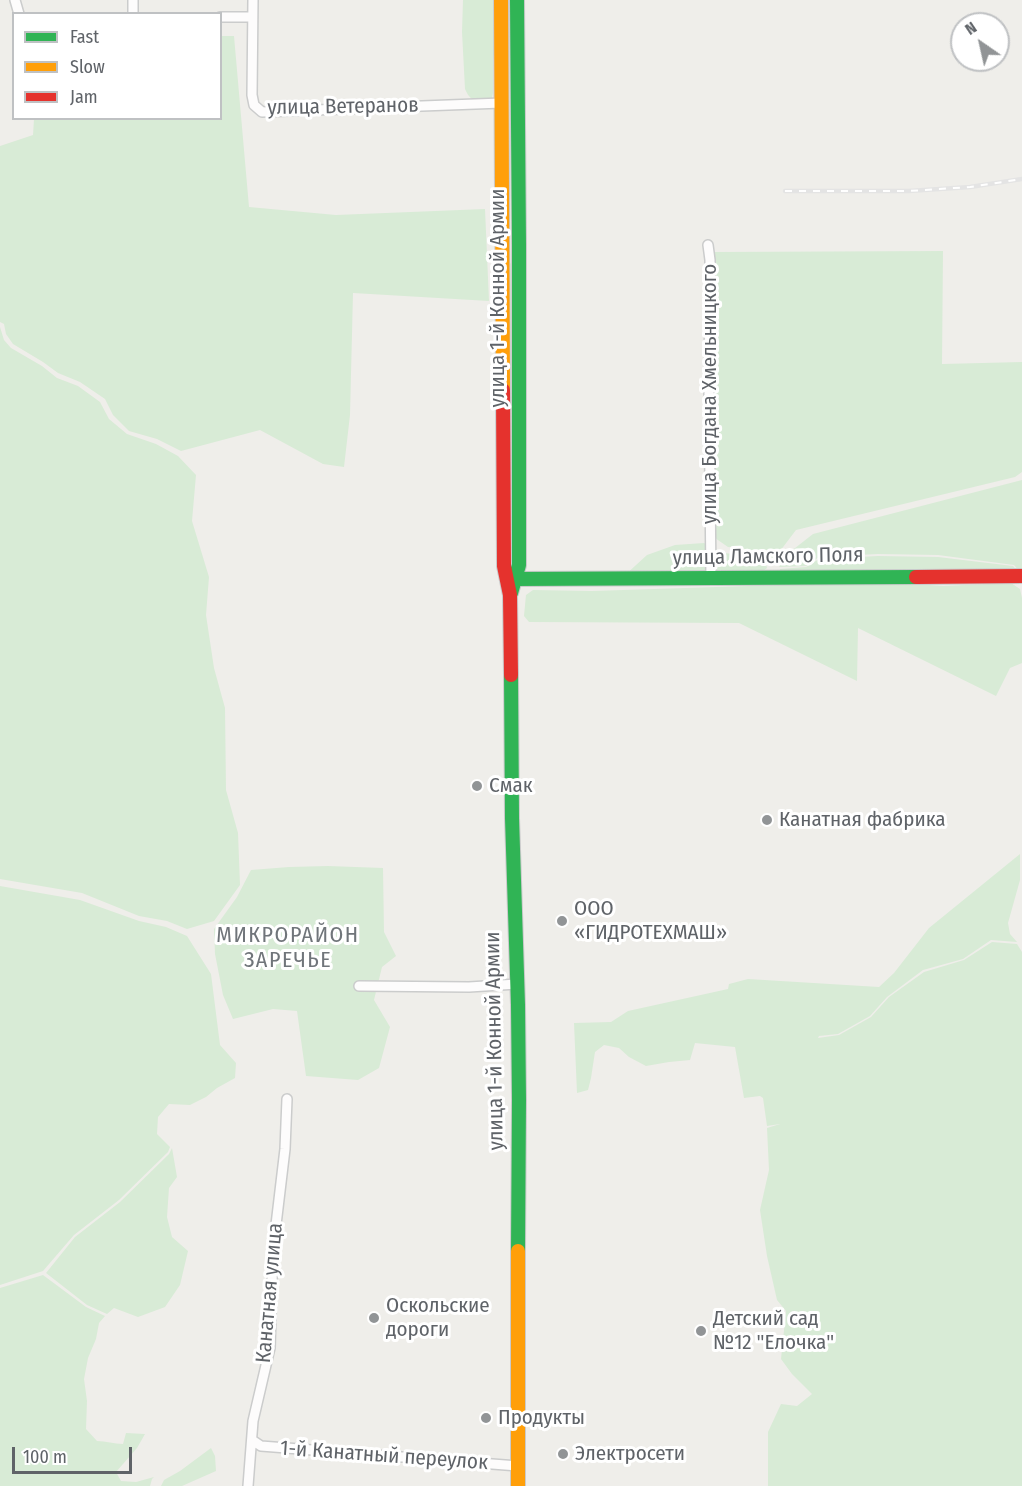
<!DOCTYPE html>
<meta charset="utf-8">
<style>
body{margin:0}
#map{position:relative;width:1022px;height:1486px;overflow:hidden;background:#efeeea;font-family:"Fira Sans Condensed",sans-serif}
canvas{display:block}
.legend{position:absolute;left:12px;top:12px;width:210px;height:108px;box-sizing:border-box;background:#fff;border:2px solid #bfc1c3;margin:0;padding:8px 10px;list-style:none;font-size:18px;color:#5f6368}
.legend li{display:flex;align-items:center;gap:12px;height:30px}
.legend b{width:30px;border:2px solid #bfc1c3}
.north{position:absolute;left:950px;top:12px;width:60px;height:60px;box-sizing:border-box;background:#fff;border:2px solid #bfc1c3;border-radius:50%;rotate:326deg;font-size:16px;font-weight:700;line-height:24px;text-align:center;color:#5f6368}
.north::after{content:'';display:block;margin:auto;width:21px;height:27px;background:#919496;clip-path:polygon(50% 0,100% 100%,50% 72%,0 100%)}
.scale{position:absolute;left:12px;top:1447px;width:120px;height:27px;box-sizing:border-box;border:3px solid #5f6368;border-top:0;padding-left:8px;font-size:18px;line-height:21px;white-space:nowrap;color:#5f6368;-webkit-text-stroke:4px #fff;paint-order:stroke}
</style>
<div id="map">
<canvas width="1022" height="1486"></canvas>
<ul class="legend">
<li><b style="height:8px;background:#30b455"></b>Fast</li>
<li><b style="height:8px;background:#ff9f0a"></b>Slow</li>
<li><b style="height:8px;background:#e5322d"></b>Jam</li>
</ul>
<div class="north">N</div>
<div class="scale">100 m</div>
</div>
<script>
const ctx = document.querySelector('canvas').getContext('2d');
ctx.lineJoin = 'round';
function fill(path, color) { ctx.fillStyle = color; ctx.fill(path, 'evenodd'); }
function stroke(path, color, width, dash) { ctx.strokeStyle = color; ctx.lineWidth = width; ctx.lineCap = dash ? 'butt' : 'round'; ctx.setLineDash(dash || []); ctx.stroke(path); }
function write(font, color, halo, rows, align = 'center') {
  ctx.font = font + ' "Fira Sans Condensed",sans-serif'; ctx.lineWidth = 6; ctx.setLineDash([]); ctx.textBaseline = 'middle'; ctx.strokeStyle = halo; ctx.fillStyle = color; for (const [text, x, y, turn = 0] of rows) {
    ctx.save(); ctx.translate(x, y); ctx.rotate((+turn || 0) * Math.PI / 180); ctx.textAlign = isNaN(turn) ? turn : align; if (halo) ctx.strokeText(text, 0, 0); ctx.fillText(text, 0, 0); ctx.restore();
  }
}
fill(new Path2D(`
 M463,0H495L496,42L493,60V93L492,98C479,104 471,103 465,89L462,32Z
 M221,36H234L249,207L336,215L485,209L489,301L353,293L350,415L344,467L323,464L260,430L181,451L157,439L129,431L113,415L105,399L80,382L58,373L43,362L13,344L6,334L4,324L0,322V146L33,135L34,119L220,118Z
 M943,251L942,364L1022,362V472L1015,477L796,530L774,559L742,548L728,547L715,538L716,379L714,252Z
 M510,263L514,266L513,569H511L508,265Z
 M0,327L4,340L11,348L42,366L57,378L78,386L100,402L109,419L127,434L156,444L178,456L196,475L192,521L209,577L206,615L214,668L225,708L226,790L238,833L240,885L214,921L187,929L167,921L139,916L82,893L0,879Z
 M1022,480V572H1020L1014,565L938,555L878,554L819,557L806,566L779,567L790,552L813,534Z
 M704,543L723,553L745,555L765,560L767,568L760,574L624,576L647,555L675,545Z
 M878,556L938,557L1013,566L1018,572H780V569L806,567L819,559Z
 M1011,583L1020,589L1022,598V663L1010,668L996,696L858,628L857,681L739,623L529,622L524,616L526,595L533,590L592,591L779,585L914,584L943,586Z
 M1020,854V880L1008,923L1010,934L1017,942L991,940L963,959L923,970L887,997L870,1016L838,1034L819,1036L818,1038L839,1035L871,1017L889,997L924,972L964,960L992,942L1017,944L1022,952V1486H768V1432L781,1404L797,1406L812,1394L792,1374L781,1359L786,1311L777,1300L767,1256L760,1210L769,1170L767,1128L780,1124L767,1126L763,1098L760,1096L744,1098L735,1047L695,1043L690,1060L669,1062L646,1066L629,1057L619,1048L604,1045L595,1052L591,1078L588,1090L577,1093L574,1023L611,1022L628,1011L728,989L729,984L748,979L879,987L894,973L929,928Z
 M328,866L383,868L384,932L396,956L382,967L374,1000L390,1027L379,1068L358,1080L306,1076L297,1011L273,1009L233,1019L223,995L215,954L214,929L237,897L251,870L289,867Z
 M0,886L80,900L139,921L166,927L187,936L211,974L220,1045L236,1063L235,1078L217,1088L206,1097L190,1105L169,1104L158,1117L157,1134L170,1147L168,1152L119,1200L74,1235L43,1271L0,1285Z
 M172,1148L177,1177L169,1188L167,1217L172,1237L188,1251L180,1285L165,1307L138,1317L114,1308L107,1314L87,1305L46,1273L75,1237L120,1202L169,1154Z
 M43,1275L86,1307L105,1316L99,1323L96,1339L88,1358L84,1379L87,1401L86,1429L97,1441C106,1441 114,1444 123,1444L126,1433L145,1434L137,1448L116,1472L121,1481L136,1482L154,1477L152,1479L150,1486H0V1288Z
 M211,1448L215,1456L216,1471L182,1486H161L164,1480L180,1471Z`), '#d8ebd6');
const street = new Path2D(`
 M15,0L19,14
 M253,0L252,95L254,105L262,112L502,103
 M133,14V0
 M220,17H252
 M708,245L710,260L709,393L711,579
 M359,986L469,987L517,984
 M252,1440L261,1446L518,1466
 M248,1486L253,1421L270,1348L273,1250L285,1149L287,1099`);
const fast = new Path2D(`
 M515,579L916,577
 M511,593L519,565V245L517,0
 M511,675L512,818L518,1005L519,1100L518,1251`);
const slow = new Path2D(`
 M501,0L503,390
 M518,1251V1486`);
const jam = new Path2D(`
 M503,390L504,566L510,595L511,675
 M916,577L1022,576`);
stroke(street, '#cbcccc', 12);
stroke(fast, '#cacacb', 16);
stroke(slow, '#cacacb', 16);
stroke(jam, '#cacacb', 16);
stroke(street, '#fdfcfc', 9);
stroke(fast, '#30b455', 14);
stroke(slow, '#ff9f0a', 14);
stroke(jam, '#e5322d', 14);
const rail = new Path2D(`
 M785,191H909L970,187L1022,179`);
stroke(rail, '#e4e4e4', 4.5);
stroke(rail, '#fff', 2, [7]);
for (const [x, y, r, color] of [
 [477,786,6,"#919496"],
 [767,820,6,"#919496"],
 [562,921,6,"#919496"],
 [374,1318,6,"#919496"],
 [701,1331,6,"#919496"],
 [486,1418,6,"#919496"],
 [563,1454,6,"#919496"]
]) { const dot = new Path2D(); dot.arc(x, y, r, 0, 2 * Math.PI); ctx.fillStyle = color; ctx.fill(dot); stroke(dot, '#fff', 2); }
write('21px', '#5f6368', '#fff', [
 ["улица Ветеранов",343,107,-1],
 ["улица 1-й Конной Армии",498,298,-90],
 ["улица Богдана Хмельницкого",710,394,-90],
 ["улица Ламского Поля",768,557,-1],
 ["улица 1-й Конной Армии",495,1041,-91],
 ["Канатная улица",270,1293,-85],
 ["1-й Канатный переулок",384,1456,4]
]);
write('21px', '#5f6368', '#fff', [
 ["Смак",489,786],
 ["Канатная фабрика",779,820],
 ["ООО",574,909],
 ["«ГИДРОТЕХМАШ»",574,933],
 ["Оскольские",386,1306],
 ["дороги",386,1330],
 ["Детский сад",713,1319],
 ["№12 \"Елочка\"",713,1343],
 ["Продукты",498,1418],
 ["Электросети",575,1454]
], 'left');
ctx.letterSpacing = '1.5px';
write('22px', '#70757a', '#fff', [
 ["МИКРОРАЙОН",288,936],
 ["ЗАРЕЧЬЕ",288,961]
]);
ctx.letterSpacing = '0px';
</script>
